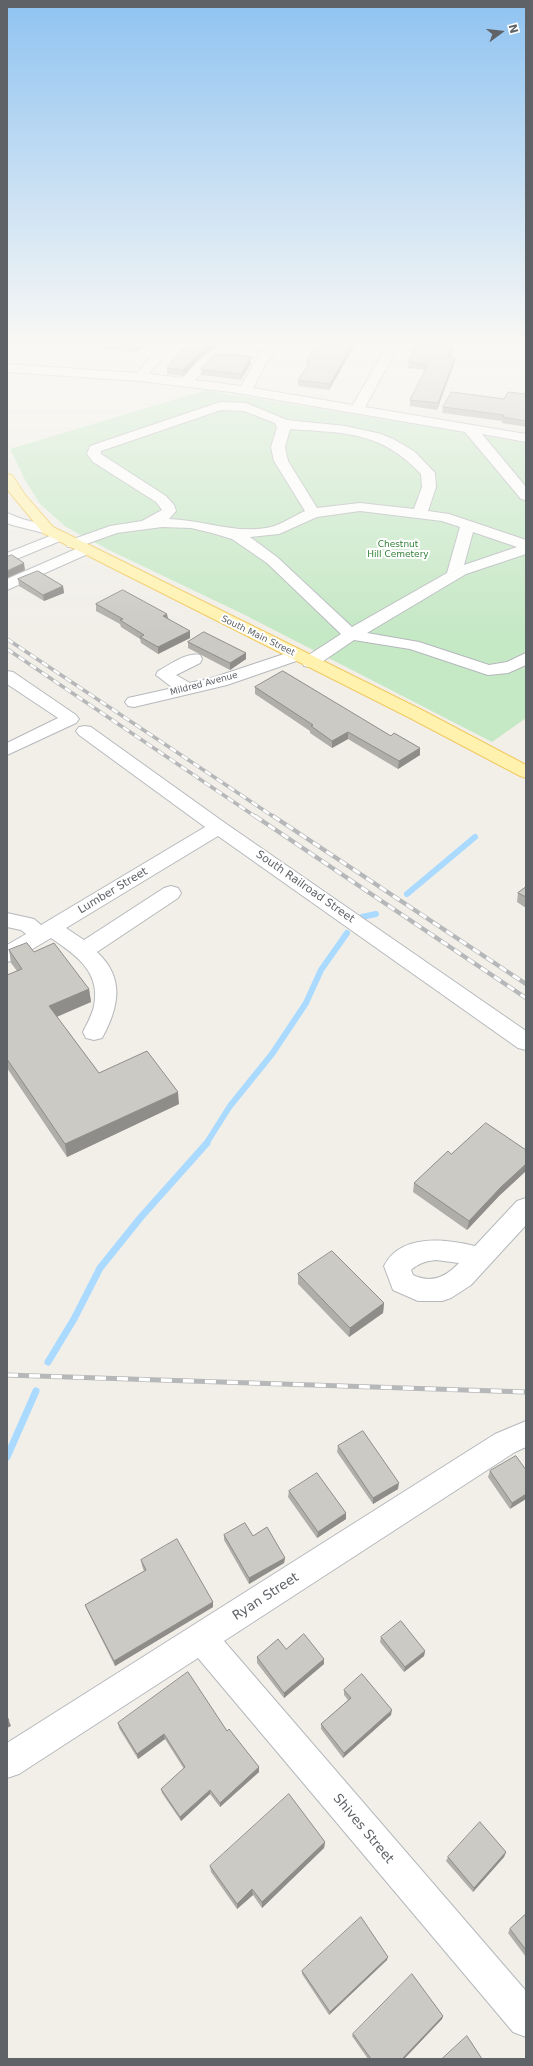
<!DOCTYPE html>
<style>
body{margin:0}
#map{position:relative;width:533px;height:2066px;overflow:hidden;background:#f1efe8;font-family:"DejaVu Sans",sans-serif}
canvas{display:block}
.frame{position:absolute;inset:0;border:8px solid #5f6368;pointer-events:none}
.north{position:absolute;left:481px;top:12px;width:40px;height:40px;-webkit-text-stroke:3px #fff;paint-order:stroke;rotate:75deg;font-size:11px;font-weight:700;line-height:16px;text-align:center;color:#5f6368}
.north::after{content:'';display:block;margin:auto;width:14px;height:18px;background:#5f6368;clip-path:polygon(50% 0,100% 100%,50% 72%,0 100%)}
</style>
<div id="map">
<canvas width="533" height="2066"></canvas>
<div class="frame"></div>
<div class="north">N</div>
</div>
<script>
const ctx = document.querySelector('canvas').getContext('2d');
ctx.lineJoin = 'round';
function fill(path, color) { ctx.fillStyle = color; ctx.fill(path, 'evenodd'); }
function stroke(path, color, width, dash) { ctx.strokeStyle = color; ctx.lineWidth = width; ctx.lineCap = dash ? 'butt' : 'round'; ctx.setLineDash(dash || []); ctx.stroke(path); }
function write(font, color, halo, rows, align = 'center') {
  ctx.font = font + ' "DejaVu Sans",sans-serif'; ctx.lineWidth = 4; ctx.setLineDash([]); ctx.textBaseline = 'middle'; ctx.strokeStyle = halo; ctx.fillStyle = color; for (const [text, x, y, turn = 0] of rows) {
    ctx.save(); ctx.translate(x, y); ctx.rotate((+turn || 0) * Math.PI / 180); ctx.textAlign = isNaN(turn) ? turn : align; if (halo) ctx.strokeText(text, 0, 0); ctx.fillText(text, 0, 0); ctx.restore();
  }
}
fill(new Path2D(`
 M206,390L526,443V718L492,742L245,615L109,550L66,527L40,504L25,480L10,449Z`), '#c5e8c5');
stroke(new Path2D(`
 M407,894L475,837
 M362,917L376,914
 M206,1144L230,1106L272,1054L306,1003L321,970L347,933`), '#aadaff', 6);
stroke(new Path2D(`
 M48,1362L74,1319L100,1268L141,1217L207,1143
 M7,1457L36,1391`), '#aadaff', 7);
const minor = new Path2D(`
 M160,345H172L149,374L183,378C211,346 220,339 263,351L269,345H281L268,360L253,388L353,405L387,345H399L365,407L526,434V442L482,434L526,487V500L521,499L465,432L231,392L140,381L7,372V364L137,373ZM231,353L258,357L241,386L195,380L215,358Z
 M220,402L246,403L287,420L345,426L381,434L395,440L415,452L435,473L436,487L428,511L449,514L526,540V554L466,574L367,633L419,642L489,665L507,662L526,653V665L508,673L488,675L410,649L354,640L316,666L310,667L304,666L302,662L304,658L341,634L267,563L232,539L212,533L191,528L162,527L117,533L78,547H68L66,544L68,541L110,526L142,521L162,510L156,502L93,462L87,454L90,446ZM221,410L244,411L275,423L277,428L271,447L274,461L305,511C294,516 282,524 271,527C237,535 204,520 169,519L176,511L174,505L166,496L101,454V451ZM290,429C345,433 381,431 421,474L422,487L414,509L360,503L317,508L288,461L285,447ZM360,511L442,521L460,527L447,573L352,627L277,557L250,537L279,534L317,517ZM473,532L517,547L464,565Z
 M7,513L22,519L53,527L55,530L53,533L48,534L12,525L7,523Z
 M60,532L65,533L67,536L65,539L7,563V553Z
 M85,545L90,547L93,550L90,553L7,590V579Z
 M296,650L302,651L304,655L302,659L227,685L134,707L128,706L125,702L128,698L173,688L156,675L158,671C170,665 186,652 200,655L202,659L200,663L176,675L190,683L215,677Z
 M7,671L13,672L76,715L79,719L76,723L7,755V743L58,718L7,684Z
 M85,726L91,727L225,823L526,1031V1050L518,1048L218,836L66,928L84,940L164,888L171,886L178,888L181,893L178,898L97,952C125,978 119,1007 102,1038L94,1040L86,1038L83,1032C87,1024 92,1015 94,1006C101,972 76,955 51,938L14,960L7,962V945L26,934L21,930L7,927V913L34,919L41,925L205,827L79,735L76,731L79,727Z
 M526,1198V1225L471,1285L451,1298L442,1301H418L393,1290L384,1266C401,1233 446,1239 475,1246L517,1201ZM436,1260L459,1263C446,1277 431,1284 413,1275L411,1270C419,1263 426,1261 436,1260Z
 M526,1421V1447L515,1452L224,1641L526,1991V2037L513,2032L198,1658L19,1774L7,1778V1743L495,1434Z`);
const major = new Path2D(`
 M7,474L12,475L25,495L53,527L422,710L526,765V778L520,776L410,718L43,533L7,489Z`);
stroke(minor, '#b5b8bc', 2);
stroke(major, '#f2c960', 2);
fill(minor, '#fff');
fill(major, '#fff2af');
const railFar2 = new Path2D(`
 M7,639L274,817
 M7,649L256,817`);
const railFar1 = new Path2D(`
 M255,816L526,998
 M273,816L526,984`);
const rail = new Path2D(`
 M7,1375L526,1392`);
stroke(railFar2, '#b6b7b8', 3.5);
stroke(railFar1, '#b6b7b8', 4.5);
stroke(rail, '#b6b7b8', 5);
stroke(railFar2, '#fff', 2.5, [7]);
stroke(railFar1, '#fff', 3, [8]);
stroke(rail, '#fff', 3.5, [11]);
fill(new Path2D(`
 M104,345H144L138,353L104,349Z
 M355,345L329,390L298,386V380L307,368V362Z
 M415,345H455L450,358L454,364L437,410L410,406V400L426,370L408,368L409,362Z
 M216,347L200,358L183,376L167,374V368Z
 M251,357V363L241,380L201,375V369Z
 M526,394V427L502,423V421L442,413L443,407L504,399Z
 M18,579L63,586L64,593L44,601L19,586Z
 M96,604L167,614L168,618L190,638L158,654L141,643L140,639L121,627L120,624L96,611Z
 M188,642L246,653V659L230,670L188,648Z
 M255,687L420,755L398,769L348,739L332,748L310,733V731L255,694Z
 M526,887V908L517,902L518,893Z
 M9,950L34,952L89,989L91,1002L57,1017L99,1073L179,1104L67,1157L7,1068V975L17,971L11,963Z
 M526,1150V1171L499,1196L467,1230L413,1192L414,1183L451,1154Z
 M298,1274L384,1303L383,1313L349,1337L298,1284Z
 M338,1446L398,1489L373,1504L337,1452Z
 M526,1470L510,1509L488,1477L490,1471Z
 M289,1491L346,1519L317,1538L288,1497Z
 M224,1535L253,1536L285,1558L284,1563L249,1584L224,1540Z
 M141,1560L213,1602V1607L115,1666L87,1610L85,1605L144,1571L142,1566Z
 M381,1637L425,1651L424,1656L404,1672L380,1642Z
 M286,1649L324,1664L284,1698L257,1663V1657Z
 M344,1690L391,1715L343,1758L321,1729V1724L348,1700L344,1695Z
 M118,1723L227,1731L259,1767V1772L220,1807L210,1794L181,1821L162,1793L161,1789L184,1769L165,1739L138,1759L119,1728Z
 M325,1842L324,1848L262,1908L253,1895L237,1909L211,1872L210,1866Z
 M506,1852L504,1857L473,1892L446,1861L448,1857Z
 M526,1914V1957L508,1933L510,1929Z
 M387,1960L329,2015L302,1974V1971Z
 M443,2016L442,2019L404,2059H368L352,2036L353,2034Z`), '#afaea9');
fill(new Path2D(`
 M140,345H144L138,353V347Z
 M210,345H217L216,347L200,358L183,376V370L200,352Z
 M352,345H355L329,390L330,384Z
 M453,345H455L448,363L449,358Z
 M251,357V363L241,380V374Z
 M455,358L454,364L437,410L438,403Z
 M24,563L25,570L7,578V571Z
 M63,586L64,593L44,601L43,595Z
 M167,614L168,621L163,616Z
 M190,631V638L158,654V647Z
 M246,653V659L230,670V663Z
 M348,732V739L332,748V741Z
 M420,748V755L398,769L399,761Z
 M89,989L91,1002L51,1019L49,1006Z
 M178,1092L179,1104L67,1157L65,1144Z
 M526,1164V1171L499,1196L467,1230L469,1221L501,1187Z
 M384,1303L383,1313L349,1337L350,1328Z
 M399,1483L398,1489L373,1504V1498Z
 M526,1494V1499L510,1509L512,1503Z
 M346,1513V1519L317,1538L318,1532Z
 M285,1558L284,1563L249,1584V1578Z
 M213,1602V1607L115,1666L114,1661Z
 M425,1651L424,1656L404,1672L405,1667Z
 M324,1659V1664L284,1698V1693Z
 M392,1710L391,1715L343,1758L344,1753Z
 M9,1721L11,1726L7,1728V1722Z
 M164,1734L165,1739L138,1759L137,1754Z
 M259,1767V1772L220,1807V1803Z
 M210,1790V1794L181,1821L180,1817Z
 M325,1842L324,1848L262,1908V1902Z
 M506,1852L504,1857L473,1892L474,1888Z
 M252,1889L253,1895L237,1909V1904Z
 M388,1957L387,1960L329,2015L330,2012Z
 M443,2016L442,2019L404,2059H402Z`), '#8f8d8a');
const building = new Path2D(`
 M117,345H140L138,347Z
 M195,345H210L200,352L183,370L167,368L182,349L192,350Z
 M317,345H352L330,384L298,380L310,362H307Z
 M415,345H453L449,358H455L438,403L410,400L428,364L409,362Z
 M215,354L251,357L241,374L201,369Z
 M452,392L504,399L508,392L526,394V421L503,417L504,415L443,407Z
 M12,555L24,563L7,571V557Z
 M38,571L63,586L43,595L18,579Z
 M123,590L167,614L163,616L190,631L158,647L140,637L144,635L120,620L123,619L96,604Z
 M204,632L246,653L230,663L188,642Z
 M283,671L391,736L394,733L420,748L399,761L348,732L332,741L311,726L313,725L255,687Z
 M526,887V897L518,893Z
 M27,943L34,952L54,943L89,989L49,1006L99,1073L147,1051L178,1092L65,1144L7,1059V975L22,969L9,950Z
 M486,1123L526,1150V1164L501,1187L469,1221L414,1183L448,1151L451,1154Z
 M332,1251L384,1303L350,1328L298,1274Z
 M363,1431L399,1483L373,1498L338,1446Z
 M516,1456L526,1470V1494L512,1503L490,1471Z
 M317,1473L346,1513L318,1532L289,1491Z
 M245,1523L253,1536L267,1527L285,1558L249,1578L224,1535Z
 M177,1539L213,1602L114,1661L85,1605L146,1570L141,1560Z
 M401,1621L425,1651L405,1667L381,1637Z
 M304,1634L324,1659L284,1693L257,1657L278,1639L286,1649Z
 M188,1672L227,1731L229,1729L259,1767L220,1803L210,1790L180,1817L161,1789L185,1767L164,1734L137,1754L118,1723Z
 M362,1674L392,1710L344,1753L321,1724L351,1698L344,1690Z
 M7,1716L9,1721L7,1722Z
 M289,1794L325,1842L262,1902L252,1889L237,1904L210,1866Z
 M480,1822L506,1852L474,1888L448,1857Z
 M526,1914V1950L510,1929Z
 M361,1917L388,1957L330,2012L302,1971Z
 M412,1974L443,2016L402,2059H371L353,2034Z
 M467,2036L482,2059H442Z`);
fill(building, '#cccac5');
stroke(building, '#8f8d8a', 1);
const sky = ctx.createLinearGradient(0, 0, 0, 634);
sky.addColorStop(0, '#8fc3f1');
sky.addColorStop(0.54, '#f9f8f5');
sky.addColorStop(1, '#f9f8f500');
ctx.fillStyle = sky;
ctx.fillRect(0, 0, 533, 634);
write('9px', '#348238', '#fff', [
 ["Chestnut",398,545],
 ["Hill Cemetery",398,555]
]);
write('9px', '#5f6368', '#fff', [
 ["South Main Street",258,636,26],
 ["Mildred Avenue",204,684,-15]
]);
write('11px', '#5f6368', '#fff', [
 ["South Railroad Street",305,887,35],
 ["Lumber Street",113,891,-31]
]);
write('13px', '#5f6368', '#fff', [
 ["Ryan Street",266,1597,-33],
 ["Shives Street",363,1829,50]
]);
</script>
